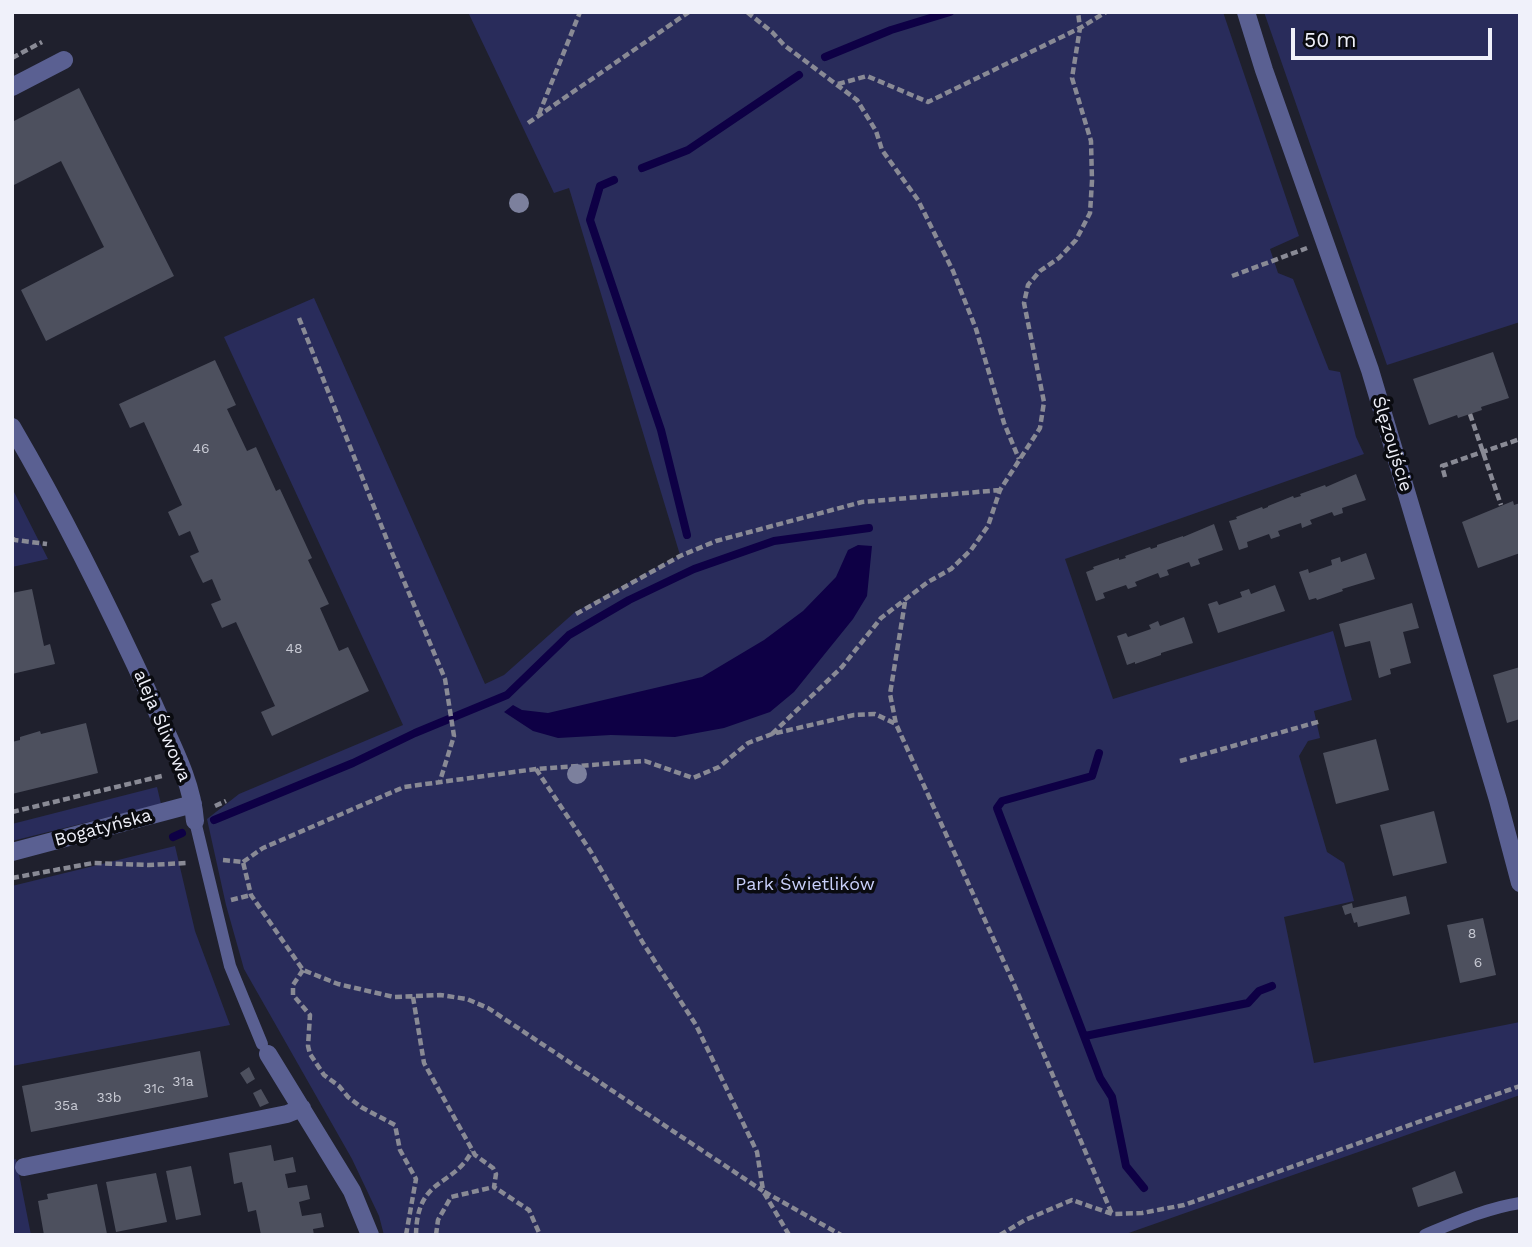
<!DOCTYPE html>
<meta charset="utf-8">
<style>
body{margin:0}
#map{position:relative;width:1532px;height:1247px;overflow:hidden;background:#1f202d;font-family:"Work Sans",sans-serif}
canvas{display:block}
.frame{position:absolute;inset:0;border:14px solid #f0f1fa;pointer-events:none}
.scale{position:absolute;left:1291px;top:28px;width:201px;height:32px;box-sizing:border-box;border:4px solid #f0f1fa;border-top:0;padding-left:9px;font-size:21px;line-height:24px;white-space:nowrap;color:#f0f1fa;-webkit-text-stroke:5px #0a0b10;paint-order:stroke}
</style>
<div id="map">
<canvas width="1532" height="1247"></canvas>
<div class="frame"></div>
<div class="scale">50 m</div>
</div>
<script>
const ctx = document.querySelector('canvas').getContext('2d');
ctx.lineJoin = 'round';
function fill(path, color) { ctx.fillStyle = color; ctx.fill(path, 'evenodd'); }
function stroke(path, color, width, dash) { ctx.strokeStyle = color; ctx.lineWidth = width; ctx.lineCap = dash ? 'butt' : 'round'; ctx.setLineDash(dash || []); ctx.stroke(path); }
function write(font, color, halo, rows, align = 'center') {
  ctx.font = font + ' "Work Sans",sans-serif'; ctx.lineWidth = 7; ctx.setLineDash([]); ctx.textBaseline = 'middle'; ctx.strokeStyle = halo; ctx.fillStyle = color; for (const [text, x, y, turn = 0] of rows) {
    ctx.save(); ctx.translate(x, y); ctx.rotate((+turn || 0) * Math.PI / 180); ctx.textAlign = isNaN(turn) ? turn : align; if (halo) ctx.strokeText(text, 0, 0); ctx.fillText(text, 0, 0); ctx.restore();
  }
}
fill(new Path2D(`
 M468,12H1223L1299,236L1270,249L1278,273L1293,279L1329,370L1340,372L1356,437L1364,454L1065,559L1113,699L1333,631L1352,700L1314,711L1320,738L1308,741L1299,756L1327,852L1344,863L1354,901L1284,917L1314,1063L1520,1022V1095L1123,1235H384L379,1216L352,1159L244,969L226,905L207,819L239,794L403,725L224,337L314,298L485,684L504,675L575,612L680,555L569,188L554,193Z
 M1264,12H1520V322L1387,365Z
 M12,488L48,559L12,567Z
 M157,787L161,804L12,841V824Z
 M175,846L195,931L230,1025L12,1066V886Z
 M16,1159L31,1235H12V1160Z`), '#292c5b');
fill(new Path2D(`
 M858,545L872,546L867,596L853,619L794,692L770,712L724,728L675,737L611,735L558,738L533,731L504,712L513,705L522,710L548,713L702,677L764,640L803,611L836,577L848,550Z`), '#0e0045');
stroke(new Path2D(`
 M825,57L891,30L950,12
 M642,168L688,150L799,75
 M614,180L600,186L590,220L661,430L687,535
 M1099,753L1092,776L1002,801L997,808L1100,1078L1112,1097L1126,1166L1144,1188
 M214,820L353,763L415,733L507,695L569,635L629,600L694,569L774,541L869,528
 M173,837L182,833
 M1085,1036L1248,1003L1259,991L1272,986`), '#0e0045', 8);
fill(new Path2D(`
 M79,88L174,276L46,341L21,290L104,247L61,161L12,186V122Z
 M1493,352L1509,398L1481,407L1482,410L1458,418L1457,415L1429,425L1413,379Z
 M215,360L236,405L227,409L247,451L256,447L276,491L280,489L312,558L308,560L329,604L320,608L339,651L348,647L369,691L272,736L261,712L275,706L236,622L222,628L211,604L221,600L212,579L203,583L198,573L190,556L199,552L190,531L179,536L168,512L182,505L144,422L130,428L119,404Z
 M1356,474L1366,500L1342,508L1343,513L1334,516L1332,512L1310,520L1312,524L1302,528L1301,523L1278,531L1280,536L1271,539L1269,534L1247,542L1248,547L1239,550L1229,521L1237,519L1236,517L1262,507L1263,509L1268,507V506L1293,496L1294,498L1301,496L1300,494L1325,485L1326,487Z
 M1513,501L1514,505L1520,503V553L1478,568L1462,522Z
 M1214,524L1223,550L1198,559L1200,564L1191,567L1189,562L1167,570L1169,575L1160,578L1158,573L1135,582L1137,586L1128,589L1126,585L1103,593L1105,598L1096,601L1086,572L1094,569L1093,567L1119,558V560L1126,558L1125,556L1150,547L1151,549L1157,547V545L1183,536V537Z
 M1366,553L1375,579L1342,589L1343,591L1317,600L1316,598L1309,600L1299,572L1308,569L1309,573L1332,565L1331,560L1340,557L1341,562Z
 M1275,585L1285,611L1218,633L1208,604L1217,601L1219,605L1242,597L1240,592L1249,589L1251,594Z
 M32,589L44,646L50,644L55,664L12,674V593Z
 M1412,603L1419,628L1403,632L1411,663L1390,669L1391,674L1379,678L1370,641L1345,647L1339,624Z
 M1184,617L1193,643L1161,653V655L1135,664V662L1127,665L1117,636L1126,633L1128,637L1151,629L1149,625L1158,621L1160,626Z
 M1520,667V719L1507,723L1493,675Z
 M86,723L98,773L12,794V742L20,740V737L40,731L41,734Z
 M1376,739L1389,790L1336,804L1323,753Z
 M1434,811L1447,863L1393,876L1380,825Z
 M1406,896L1410,914L1358,927L1357,922L1354,923L1351,913L1345,915L1342,906L1352,903L1353,908Z
 M1483,918L1496,975L1460,983L1447,925Z
 M200,1051L208,1097L31,1132L22,1086Z
 M249,1067L255,1079L247,1084L240,1073Z
 M261,1089L269,1103L260,1107L253,1093Z
 M271,1145L274,1161L293,1157L296,1172L285,1174L288,1188L307,1185L310,1199L299,1202L302,1216L321,1213L324,1227L313,1229L314,1235H261L256,1210L248,1212L242,1182L234,1184L229,1153Z
 M191,1166L201,1215L176,1220L166,1171Z
 M1455,1171L1463,1193L1418,1207L1412,1188Z
 M156,1173L167,1222L116,1232L106,1182Z
 M97,1184L107,1234L44,1235L38,1201L48,1199L47,1194Z`), '#4d505e');
stroke(new Path2D(`
 M747,12L772,32L784,45L857,100L876,131L882,150L918,200L953,271L976,329L1004,423L1019,459
 M12,58L42,42
 M838,84L867,76L928,102L1080,28L1106,12
 M539,114L580,12
 M528,123L689,12
 M1232,276L1307,248
 M299,318L393,555L445,679L454,736L440,781
 M1470,414L1501,505
 M1445,477L1442,466L1520,439
 M12,538L15,540L47,544
 M905,602L890,694L896,724L1013,982L1112,1214
 M576,614L680,556L716,541L862,502L1000,490
 M772,734L842,667L881,618L928,582L951,569L971,550L988,526L1000,490L1040,428L1044,402L1024,303L1028,285L1040,271L1059,258L1076,240L1090,213L1092,181L1091,141L1072,78L1080,28L1078,12
 M1180,761L1321,721
 M536,769L591,852L643,943L696,1025L757,1152L763,1190
 M215,806L226,801
 M12,812L162,776
 M223,860L243,862L251,895L303,970L338,984L394,997L440,995L467,999L488,1008L763,1191
 M243,862L263,848L404,787L536,769L645,761L693,778L719,767L748,743L772,734L854,715L875,714L896,724
 M12,878L93,863L149,865L186,863
 M231,900L251,895
 M303,970L293,985V995L310,1015L308,1046L310,1054L324,1075L339,1086L348,1097L361,1107L395,1125L400,1150L416,1179L406,1235
 M413,997L424,1063L475,1155L493,1168L496,1174L494,1187L529,1210L540,1235
 M416,1235C417,1176 453,1188 472,1151
 M436,1235L438,1220L451,1197L494,1187
 M789,1235L763,1191L841,1235
 M1000,1235L1025,1220L1072,1200L1112,1214L1142,1213L1184,1205L1520,1086`), '#898a95', 4.5, [7, 3.5]);
stroke(new Path2D(`
 M195,821L230,966L262,1044
 M1425,1235C1456,1222 1487,1208 1520,1203`), '#5a6092', 12);
stroke(new Path2D(`
 M1246,12L1264,70L1370,370L1498,800L1520,883
 M12,87L64,60
 M12,427C64,516 111,611 154,705C170,742 192,780 195,821
 M12,852L193,804
 M268,1054L352,1191L370,1235
 M24,1167L287,1114L302,1108`), '#5a6092', 18);
ctx.fillStyle = '#7c809d';
for (const [x, y] of [
 [519,203],
 [577,774]
]) { ctx.beginPath(); ctx.arc(x, y, 10, 0, 2 * Math.PI); ctx.fill(); }
write('14px', '#c7c9d3', null, [
 ["46",201,449],
 ["48",294,649],
 ["8",1472,934],
 ["6",1478,963],
 ["31a",183,1082],
 ["31c",154,1089],
 ["33b",109,1098],
 ["35a",66,1106]
]);
write('18px', '#f0f1fa', '#0a0b10', [
 ["Ślęzoujście",1392,444,73],
 ["aleja Śliwowa",162,726,67],
 ["Bogatyńska",103,828,-15]
]);
write('18px', '#c8cff9', '#0a0b10', [
 ["Park Świetlików",805,885]
]);
</script>
